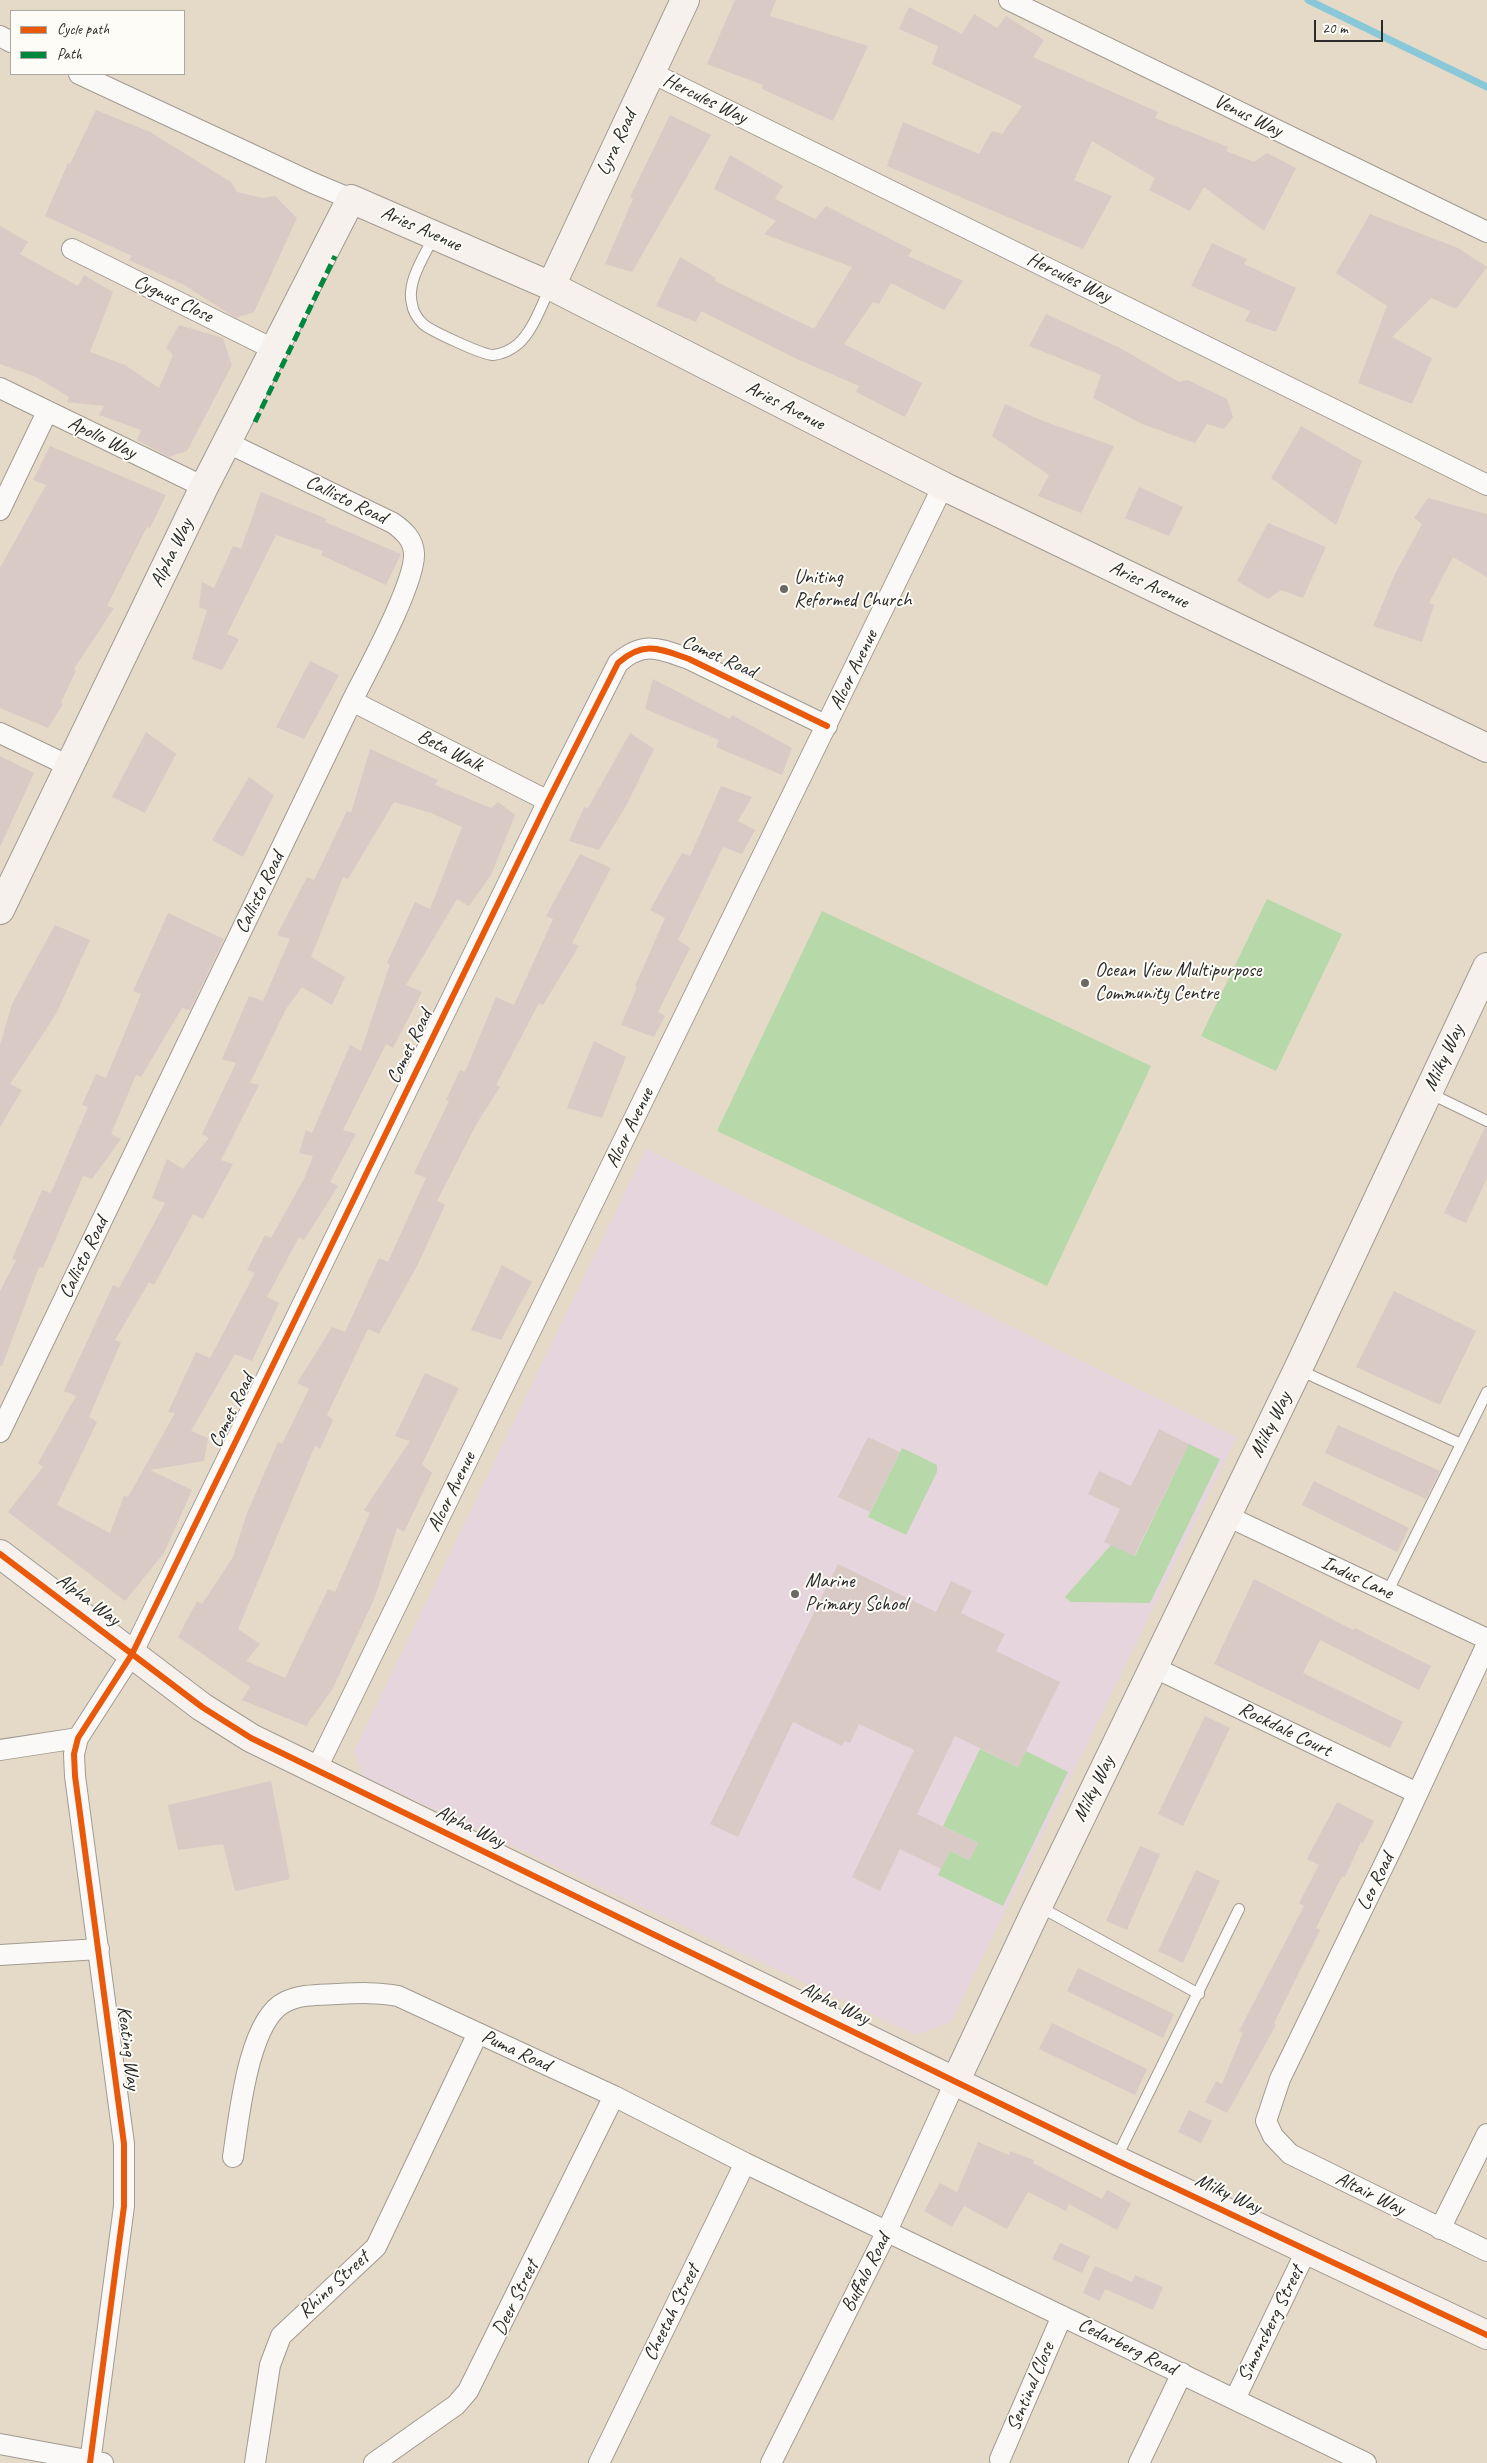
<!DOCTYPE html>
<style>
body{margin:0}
#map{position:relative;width:1487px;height:2463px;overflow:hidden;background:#e5d9c8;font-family:Caveat,sans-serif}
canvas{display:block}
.legend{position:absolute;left:10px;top:10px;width:175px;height:65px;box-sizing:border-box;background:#fdfcf7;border:1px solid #a9a8a5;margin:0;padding:6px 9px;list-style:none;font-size:15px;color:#2b2b2b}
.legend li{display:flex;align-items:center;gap:10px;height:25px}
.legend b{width:25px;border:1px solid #a9a8a5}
.scale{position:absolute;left:1314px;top:20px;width:69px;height:22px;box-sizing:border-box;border:2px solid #2b2b2b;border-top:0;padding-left:6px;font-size:15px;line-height:18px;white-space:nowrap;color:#2b2b2b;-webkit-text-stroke:4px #fdfcf7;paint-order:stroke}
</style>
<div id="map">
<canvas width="1487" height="2463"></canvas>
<ul class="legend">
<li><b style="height:6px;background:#e8590c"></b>Cycle path</li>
<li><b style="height:6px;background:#00873e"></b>Path</li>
</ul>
<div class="scale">20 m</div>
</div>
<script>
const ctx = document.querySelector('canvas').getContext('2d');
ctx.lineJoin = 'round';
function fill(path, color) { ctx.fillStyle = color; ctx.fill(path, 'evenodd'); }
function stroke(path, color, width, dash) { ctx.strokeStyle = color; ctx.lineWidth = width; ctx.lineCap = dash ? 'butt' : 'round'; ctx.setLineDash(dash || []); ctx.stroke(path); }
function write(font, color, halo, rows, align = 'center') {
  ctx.font = font + ' Caveat,sans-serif'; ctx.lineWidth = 4; ctx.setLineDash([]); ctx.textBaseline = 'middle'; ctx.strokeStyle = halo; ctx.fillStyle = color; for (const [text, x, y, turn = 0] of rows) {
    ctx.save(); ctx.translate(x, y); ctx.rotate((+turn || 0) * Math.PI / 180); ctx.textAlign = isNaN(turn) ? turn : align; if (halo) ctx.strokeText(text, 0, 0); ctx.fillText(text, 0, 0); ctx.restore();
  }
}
fill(new Path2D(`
 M646,1149L1237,1437L951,2022L916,2035L363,1776L354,1751Z`), '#e7d5dd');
fill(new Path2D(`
 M1267,899L1342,934L1276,1071L1201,1036Z
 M822,911L1151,1066L1047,1286L717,1131Z
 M1189,1444L1220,1459L1150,1603L1071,1602L1065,1597L1111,1545L1135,1556Z
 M902,1448L937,1465V1472L906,1535L868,1517Z
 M980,1749L1018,1767L1026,1751L1068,1772L1003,1906L938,1875L950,1851L969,1860L978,1843L943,1826Z`), '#b7d8a9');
stroke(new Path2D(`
 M1308,0L1487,87`), '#89c8d9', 7);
fill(new Path2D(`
 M735,0H776L770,16L868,46L833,121L762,89L763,85L707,64Z
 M909,7L962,34L974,14L997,28L1006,16L1044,40L1033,57L1158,112L1155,118L1228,147L1226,151L1254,162L1267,153L1296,168L1264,231L1204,187L1190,211L1149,190L1155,178L1092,141L1074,180L1112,196L1083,249L887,166L903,122L979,154L992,131L1002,134L1022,106L932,64L938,46L899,29Z
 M96,110L150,132L231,182L237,192L262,198L275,196L297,218L254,312L236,318L184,285L129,260L132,256L45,216L68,163L70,164Z
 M670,115L711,135L632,272L605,264L633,199L630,197Z
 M730,155L783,186L775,199L815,219L826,206L912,250L908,256L963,281L944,310L891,283L879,304L873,302L844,344L922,383L905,417L856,392L859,386L797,359L701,311L696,322L656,306L680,257L716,278L715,281L814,329L852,267L764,234L776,221L714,189Z
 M1370,214L1458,248L1487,267L1456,309L1431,298L1392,337L1432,358L1412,404L1358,383L1387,306L1336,273Z
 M0,226L28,242L20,254L78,286L84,275L113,292L90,352L125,365L159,388L173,355L166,348L179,325L223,338L232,365L187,451L169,457L137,440L141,430L99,415L104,406L67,402L69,397L36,377L0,364Z
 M1212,243L1247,259L1244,264L1296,288L1276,332L1245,321L1250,311L1191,286Z
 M1046,314L1120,348L1179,382L1188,380L1227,399L1233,417L1224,429L1207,424L1195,443L1142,424L1093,398L1101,375L1029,346Z
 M1005,404L1043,421L1114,446L1081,513L1038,496L1049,475L992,436Z
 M1301,426L1362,461L1336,525L1271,478Z
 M50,446L166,495L150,528L147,527L107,606L114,608L74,669L76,671L61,702L63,704L48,728L0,708V568L46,485L33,480Z
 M1139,487L1183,507L1169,536L1125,518Z
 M261,492L327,519L325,522L401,554L386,585L321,555L323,551L276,535L227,634L239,639L222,670L192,659L207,610L199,607L202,582L214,588L233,546L241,549Z
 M1428,498L1487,514V577L1453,557L1429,603L1434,605L1422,642L1373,626L1395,574L1422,524L1414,518Z
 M1268,523L1326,547L1303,598L1281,590L1268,599L1237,581Z
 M310,661L339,675L304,739L276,727Z
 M653,679L730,719L732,715L792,748L782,775L716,747L719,740L645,709Z
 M146,732L176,754L145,813L112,797Z
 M630,733L654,749L626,806L599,850L569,841L584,807L588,808Z
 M370,749L438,780L435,785L491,808L498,802L515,815L491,875L469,906L457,899L406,985L422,992L393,1048L386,1044L343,1130L356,1134L330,1182L338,1186L304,1240L299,1237L267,1297L279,1303L252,1361L235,1354L191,1431L208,1438L204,1461L150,1470L192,1490L164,1553L125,1601L8,1512L43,1467L38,1463L76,1396L64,1391L97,1320L113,1285L119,1288L165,1203L152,1198L167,1159L183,1169L209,1138L202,1134L236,1063L222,1059L249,996L263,1001L290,939L277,935L307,877L314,880L347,811L351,813ZM394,802L431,813L462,827L430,909L415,902L387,963L390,964L361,1051L350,1045L312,1133L306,1130L299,1153L313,1156L304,1179L271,1238L265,1235L247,1270L255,1273L210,1358L196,1352L168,1412L175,1413L128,1497L124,1496L110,1533L57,1505L97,1422L89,1417L121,1342L115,1340L149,1282L154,1285L193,1214L203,1219L233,1164L221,1160L259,1085L250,1083L286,1009L302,987L332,1005L345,977L311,957L343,877L348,879Z
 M0,756L34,773L0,847Z
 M249,777L274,795L243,857L212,840Z
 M721,786L752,797L738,821L755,830L742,854L723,847L678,940L690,948L658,1012L665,1016L654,1037L621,1025L637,987L635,986L665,918L650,910L682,853L690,856Z
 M580,854L611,868L572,943L579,946L543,1005L539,1003L496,1085L500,1087L477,1123L437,1201L445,1205L417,1266L379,1334L368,1329L327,1415L333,1420L320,1449L315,1446L238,1629L260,1644L246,1661L285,1678L328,1589L335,1592L370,1513L364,1510L410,1441L395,1436L425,1373L459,1388L422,1464L432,1473L404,1532L397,1528L375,1597L333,1688L306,1726L242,1700L250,1687L178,1637L197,1601L202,1604L233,1557L247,1513L278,1442L282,1444L309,1389L297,1383L332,1327L345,1332L379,1258L388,1262L426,1178L414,1173L449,1101L446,1100L460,1070L465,1072L496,997L514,1005L553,919L546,916Z
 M168,913L224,939L190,1010L182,1008L141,1077L136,1075L111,1134L121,1139L92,1179L83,1176L43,1268L39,1267L2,1366H0V1291L16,1260L12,1259L42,1190L51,1193L88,1107L82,1105L96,1074L106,1078L141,994L133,991Z
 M55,925L90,940L56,1014L10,1084L22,1090L0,1127V1045L12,1004Z
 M594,1041L626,1057L602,1118L567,1108Z
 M1485,1127L1487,1128V1178L1466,1223L1444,1213Z
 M502,1265L532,1282L501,1340L471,1330Z
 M1394,1291L1476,1331L1440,1405L1356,1367Z
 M1338,1425L1440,1471L1426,1499L1325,1453Z
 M1159,1429L1189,1444L1134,1556L1104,1542L1120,1509L1088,1494L1099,1471L1131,1486Z
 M868,1437L900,1452L870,1512L838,1497Z
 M1314,1481L1409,1528L1397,1552L1302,1505Z
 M838,1564L936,1612L951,1581L972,1591L961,1613L1005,1634L996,1651L1060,1682L1018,1767L955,1736L917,1814L978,1843L970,1860L950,1851L941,1869L900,1849L880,1891L852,1877L914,1750L859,1724L850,1743L844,1741L842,1746L793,1722L738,1837L710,1824Z
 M1254,1579L1353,1630L1355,1628L1431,1666L1419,1690L1320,1640L1303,1673L1403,1722L1390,1748L1214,1664Z
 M1205,1716L1230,1728L1183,1826L1158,1814Z
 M271,1781L290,1879L235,1891L223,1844L178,1850L168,1805Z
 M1337,1802L1374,1821L1363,1843L1361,1842L1345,1877L1342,1876L1316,1928L1320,1930L1274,2023L1276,2025L1227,2113L1205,2102L1216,2081L1222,2084L1243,2033L1239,2031L1304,1906L1299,1903L1319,1865L1307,1859Z
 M1140,1846L1160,1854L1127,1930L1106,1921Z
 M1196,1870L1220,1881L1183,1963L1158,1951Z
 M1078,1968L1174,2014L1163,2038L1067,1991Z
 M1052,2023L1147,2069L1135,2095L1039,2049Z
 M1189,2110L1212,2121L1201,2143L1178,2132Z
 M978,2142L1009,2155L1010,2151L1034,2160L1033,2163L1102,2199L1107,2190L1131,2203L1117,2230L1069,2204L1066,2211L1028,2192L1007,2229L964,2206L952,2227L924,2211L940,2183L957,2192Z
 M1060,2243L1090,2256L1082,2273L1052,2259Z
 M1095,2266L1132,2282L1135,2275L1163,2287L1153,2310L1105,2289L1100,2301L1083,2293Z`), '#d9cac6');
const lane = new Path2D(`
 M434,236C425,255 406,282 412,304C413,312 418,319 423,324C431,331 483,355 493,355C502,354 511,350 518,344C533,331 541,306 550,288
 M1429,1093L1487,1121
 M1299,1370L1461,1444
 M1387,1593L1487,1392
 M1040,1907L1199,1994
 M1116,2159L1239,1909`);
const street = new Path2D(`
 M1009,0L1487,232
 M0,36L11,42
 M650,72L1487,485
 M79,74L313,183L351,199
 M72,249L273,349
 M0,388L204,487
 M0,510L47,412
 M352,701L548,801
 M0,733L69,766
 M0,1432L352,701C367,671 416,582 414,553C413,539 404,531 393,523L226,442
 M1227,1516L1487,1639
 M1487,1644L1394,1844L1280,2079L1266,2121L1273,2136L1290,2154L1487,2251
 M1153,1667L1417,1793
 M0,1750L78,1738
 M316,1770L943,486
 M0,1955L99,1949
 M233,2157C239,2118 248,2020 285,2002C301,1994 320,1995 337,1994C358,1993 378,1992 398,1996L614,2096L745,2163L1366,2463
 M1440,2229L1487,2134
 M1235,2399L1307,2249
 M0,2444L103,2463
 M1000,2459L1062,2316
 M90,2463L124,2206V2144L75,1776L74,1754L78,1738L132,1654L548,801L618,663C644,640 660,649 689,659L827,726
 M255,2463L270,2365L281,2336L376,2247L478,2033
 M374,2463L456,2405L468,2391L614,2096
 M599,2463L745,2163
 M771,2463L887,2231L956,2080
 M1139,2463L1182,2373`);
const secondary = new Path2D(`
 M551,286L685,0
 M0,910L204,487L351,199L551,286L943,486L1487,748
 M0,1554L202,1707L251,1738L1116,2160L1487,2335
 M956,2080L1038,1906L1298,1369L1487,967`);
stroke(lane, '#a19b91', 12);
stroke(street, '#a19b91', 22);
stroke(secondary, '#a19b91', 30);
stroke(lane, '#fbf9f7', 10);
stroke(street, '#fbf9f7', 20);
stroke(secondary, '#f6f1ed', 28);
stroke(new Path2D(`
 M255,422L335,256`), '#00873e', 5, [10, 5]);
stroke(new Path2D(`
 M0,1554L202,1707L251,1738L1116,2160L1487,2335
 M90,2463L124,2206V2144L75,1776L74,1754L78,1738L132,1654L548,801L618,663C644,640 660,649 689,659L827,726`), '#e8590c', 6);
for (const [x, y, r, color] of [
 [784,589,5,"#6c6862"],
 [1085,983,5,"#6c6862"],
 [795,1594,5,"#6c6862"]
]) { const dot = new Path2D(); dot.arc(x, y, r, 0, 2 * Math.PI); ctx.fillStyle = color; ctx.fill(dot); stroke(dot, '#fdfcf7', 2); }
write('20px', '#2b2b2b', '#fdfcf7', [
 ["Hercules Way",705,99,26],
 ["Venus Way",1248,116,26],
 ["Lyra Road",617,143,-65],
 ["Aries Avenue",421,229,24],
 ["Hercules Way",1069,278,26],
 ["Cygnus Close",173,299,26],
 ["Aries Avenue",785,406,27],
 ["Apollo Way",102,438,26],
 ["Callisto Road",346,500,26],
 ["Alpha Way",172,553,-64],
 ["Aries Avenue",1149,585,26],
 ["Comet Road",719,657,24],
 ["Alcor Avenue",854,670,-64],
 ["Beta Walk",450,751,27],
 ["Callisto Road",260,893,-64],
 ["Comet Road",410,1047,-64],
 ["Milky Way",1444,1058,-65],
 ["Alcor Avenue",630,1128,-64],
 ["Callisto Road",84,1258,-64],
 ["Comet Road",232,1411,-64],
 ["Milky Way",1271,1425,-64],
 ["Alcor Avenue",452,1492,-64],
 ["Indus Lane",1357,1578,25],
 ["Alpha Way",88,1600,37],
 ["Rockdale Court",1285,1730,26],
 ["Milky Way",1094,1789,-64],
 ["Alpha Way",470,1827,26],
 ["Leo Road",1376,1882,-64],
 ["Alpha Way",835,2004,26],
 ["Keating Way",128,2048,83],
 ["Puma Road",516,2051,25],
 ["Milky Way",1228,2194,25],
 ["Altair Way",1370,2194,26],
 ["Buffalo Road",866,2273,-63],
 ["Rhino Street",334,2285,-43],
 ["Deer Street",516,2298,-64],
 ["Cheetah Street",672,2313,-64],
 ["Simonsberg Street",1271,2324,-64],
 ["Cedarberg Road",1127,2347,26],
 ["Sentinal Close",1031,2387,-67]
]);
write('20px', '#2b2b2b', '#fdfcf7', [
 ["Uniting",794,578],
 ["Reformed Church",794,601],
 ["Ocean View Multipurpose",1095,971],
 ["Community Centre",1095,994],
 ["Marine",805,1582],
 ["Primary School",805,1605]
], 'left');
</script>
